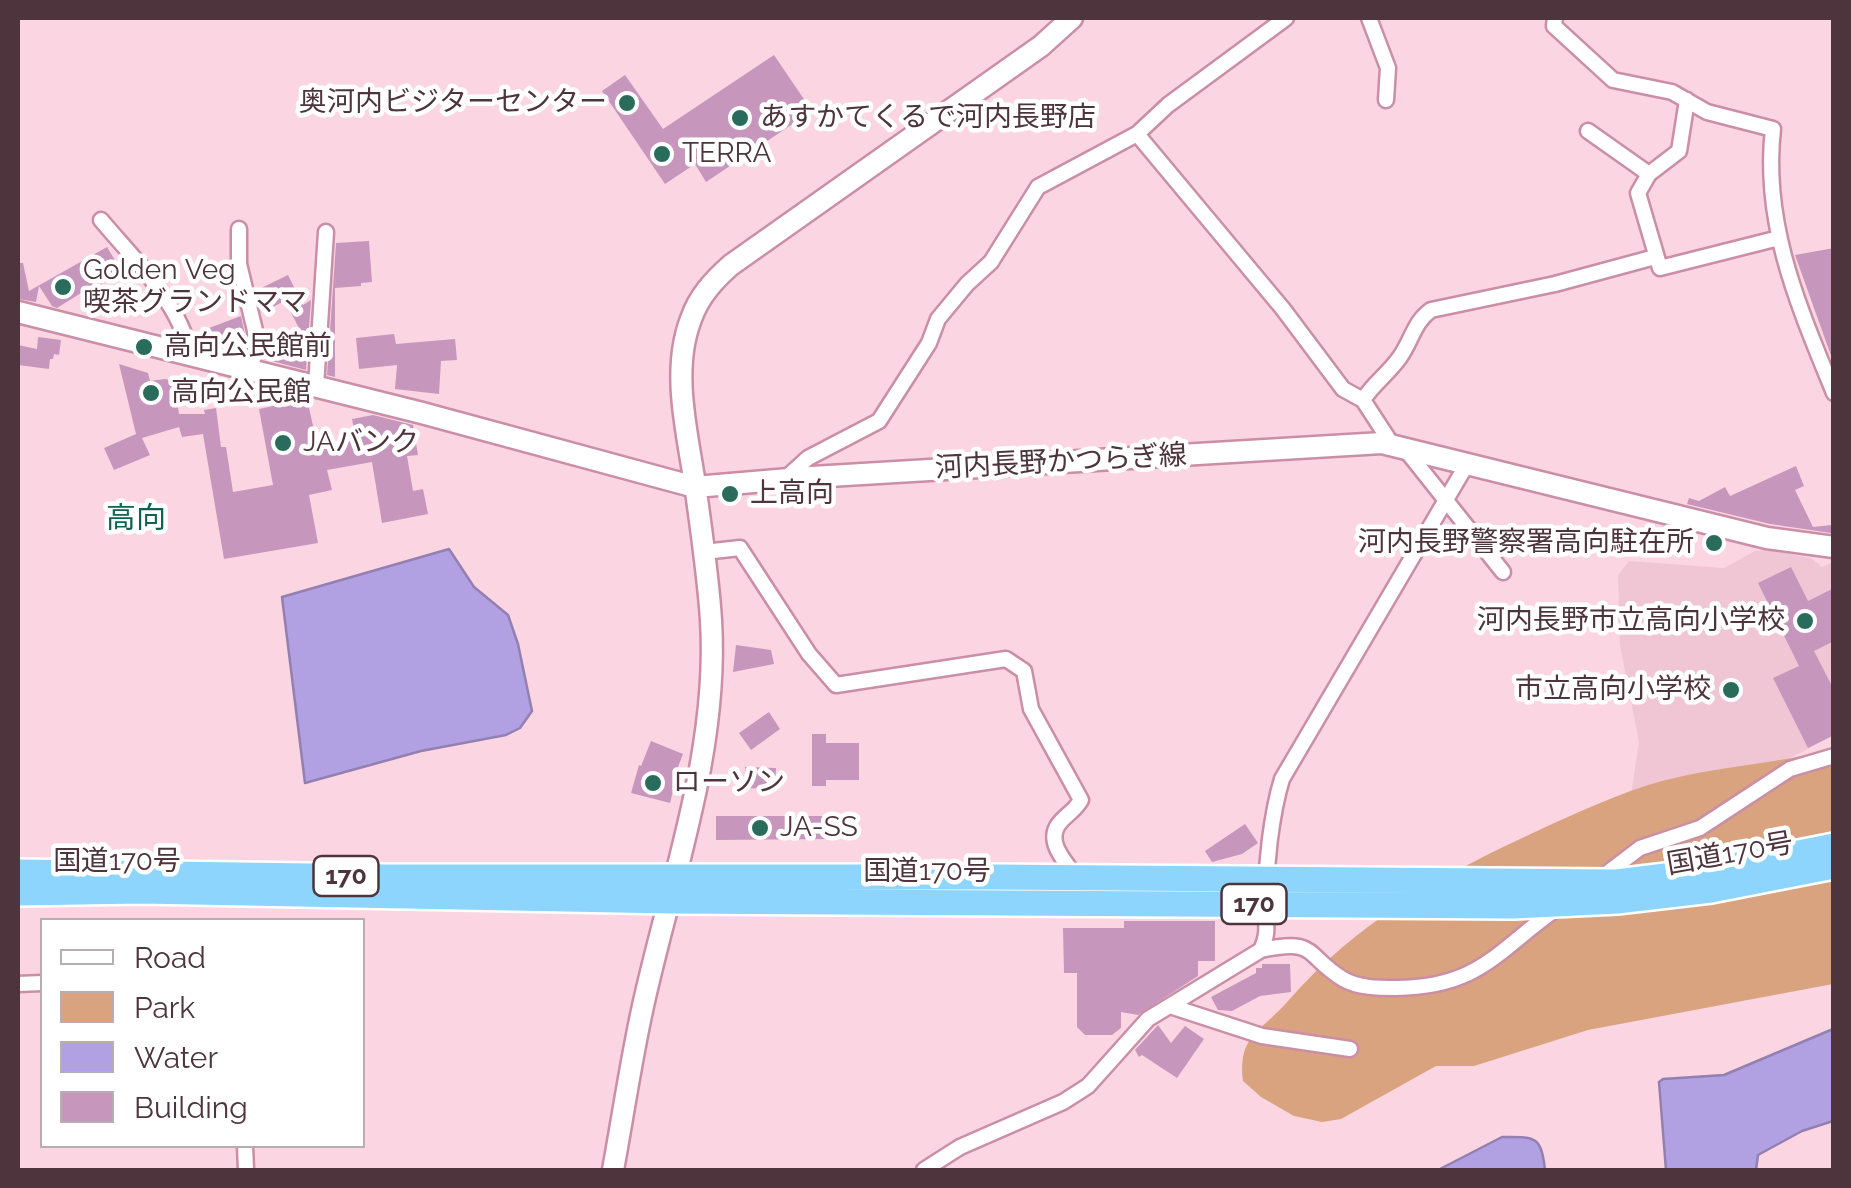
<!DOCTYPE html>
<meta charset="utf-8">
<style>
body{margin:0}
#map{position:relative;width:1851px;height:1188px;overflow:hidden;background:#fcd5e3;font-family:Raleway,sans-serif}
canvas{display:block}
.frame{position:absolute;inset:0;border:20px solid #4d343d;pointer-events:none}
.legend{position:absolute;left:40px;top:918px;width:325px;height:230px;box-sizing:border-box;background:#fff;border:2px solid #b8aeb1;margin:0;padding:12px 18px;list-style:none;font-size:30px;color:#4d343d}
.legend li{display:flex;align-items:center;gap:20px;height:50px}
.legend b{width:50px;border:2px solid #b8aeb1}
</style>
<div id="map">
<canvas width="1851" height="1188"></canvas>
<div class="frame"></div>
<ul class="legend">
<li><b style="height:12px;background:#fff"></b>Road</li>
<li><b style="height:28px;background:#daa37f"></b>Park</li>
<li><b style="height:28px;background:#b1a1e3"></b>Water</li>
<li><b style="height:28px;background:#c796bc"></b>Building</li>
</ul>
</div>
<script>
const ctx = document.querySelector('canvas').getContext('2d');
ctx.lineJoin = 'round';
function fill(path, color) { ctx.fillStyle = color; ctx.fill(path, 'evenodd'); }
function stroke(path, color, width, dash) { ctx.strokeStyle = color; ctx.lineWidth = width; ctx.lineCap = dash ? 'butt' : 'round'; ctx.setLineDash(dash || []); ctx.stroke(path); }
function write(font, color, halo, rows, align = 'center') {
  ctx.font = font + ' Raleway,"Noto Sans JP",sans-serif'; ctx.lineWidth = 9; ctx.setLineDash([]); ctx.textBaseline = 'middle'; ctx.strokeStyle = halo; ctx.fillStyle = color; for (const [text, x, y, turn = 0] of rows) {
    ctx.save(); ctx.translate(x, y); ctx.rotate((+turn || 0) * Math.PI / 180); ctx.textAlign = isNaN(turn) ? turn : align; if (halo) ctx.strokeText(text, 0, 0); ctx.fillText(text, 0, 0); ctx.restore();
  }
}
fill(new Path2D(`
 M1767,550L1811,558L1822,567L1833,562V736L1751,778L1629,808L1639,742L1620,645L1618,575L1629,561L1724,568L1755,551Z`), '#f0c6d5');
fill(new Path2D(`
 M1833,749V984L1588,1030L1474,1066H1436L1341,1119L1322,1122L1294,1116L1261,1097L1243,1081C1238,1035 1260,1033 1288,1001C1358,921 1440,876 1535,832C1576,813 1619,793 1662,781C1718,766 1777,764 1833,749Z`), '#daa37f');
const water = new Path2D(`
 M449,549L474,587L508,615L518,644L532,711L520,728L506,735L421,751L305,783L282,597Z
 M1833,1029V1121L1802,1131L1758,1155L1756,1170H1666L1659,1082L1663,1079L1724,1075Z
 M1502,1137C1535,1137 1541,1135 1545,1170H1438Z`);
fill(water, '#b1a1e3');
stroke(water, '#9380b1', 2.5);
fill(new Path2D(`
 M774,55L812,111L706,182L695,164L665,184L602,91L625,75L663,129Z
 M369,241L372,282L361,283V286L335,288V377L327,375L336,243Z
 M107,247L122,272L89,292V288L57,308L52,306L39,286L36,302L18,299V263H23L29,291Z
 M1834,248V364L1795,255Z
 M288,275L303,305L311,300L306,370L264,359L267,345L299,348L300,330L285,301L266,310L257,290Z
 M241,316L246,339L243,354L238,353L236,348L227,350L206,345L201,331Z
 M394,334L396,344L455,339L457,360L441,361L439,394L395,389L397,365L359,369L356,338Z
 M38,337L61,340L59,355L54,354L53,359H50L49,369L18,365V345L37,349Z
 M119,364L148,373L150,381L165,379L174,381L179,414H205L204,410L216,408L221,447H226L233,492L273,485L259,409L307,399L318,448L356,440L352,419L373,415L413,425L418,455L407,456L413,491L423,489L428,514L382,523L372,462L327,470L332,490L309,495L318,543L224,559L203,434L182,437L179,427L142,438L150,455L114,470L104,448L136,434Z
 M1796,466L1804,486L1795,490L1813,527L1831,525V533L1770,524L1687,504L1689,498L1699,501L1725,487L1730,496Z
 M1791,567L1808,601L1834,588V641L1814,651L1834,690V735L1808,748L1773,678L1799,666L1758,583Z
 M736,645L771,650L774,664L733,672Z
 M769,712L780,729L751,750L739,733Z
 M812,734H826V743H859V780H826V786H812Z
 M651,741L683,754L675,775H677L670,803L631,793L639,765L641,766Z
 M745,767L776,768L775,789L745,788Z
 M716,816H828V839L716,840Z
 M1245,824L1258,843L1242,854L1212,862L1205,851Z
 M1124,921H1215V961H1198V976L1138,1015L1121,1012V1028L1112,1035H1085L1077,1027V973H1064L1063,928H1124Z
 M1262,964H1290L1291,992L1260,996L1232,1011L1218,1010L1211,997L1256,973V968H1262Z
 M1158,1025L1171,1043L1185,1026L1204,1039L1177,1078L1142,1055L1139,1057L1135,1050Z`), '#c796bc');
const street = new Path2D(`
 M1369,18L1388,68L1386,100
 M1555,18L1554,26L1613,80L1672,92L1707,112L1773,129C1762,224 1799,307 1834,393
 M1588,131L1649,174L1638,193L1660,268L1779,238
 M1137,134L1283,309L1343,389L1363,400L1393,446
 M1649,174L1679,151L1687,100
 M101,220C133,258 180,303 190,354
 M239,229V264L257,339L251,369
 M316,386L326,232
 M1363,400C1373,384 1389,373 1400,357C1412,340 1414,322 1431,310L1555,284L1655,257
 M1405,449L1503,572
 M785,479L808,458L879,421L929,343L938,319L967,284L991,262L1038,187L1137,134L1168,105L1286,18
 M704,552L740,548L809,654L836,685L1006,659L1024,671L1031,709L1081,800C1075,811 1065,815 1058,825C1046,843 1066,862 1076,877
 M1598,880L1640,848L1700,828L1790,769L1834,756
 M1261,950C1318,938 1304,955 1343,979C1358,988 1379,988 1396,988C1481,987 1497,950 1559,907
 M18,984L42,983
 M1170,1006L1262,1036L1350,1049
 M245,1146L246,1170
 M924,1170L960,1147L1063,1102L1088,1086L1148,1019L1261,950C1270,930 1265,924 1265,904C1266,866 1271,815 1282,779L1467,464`);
const secondary = new Path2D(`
 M18,312L422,413L695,487L812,477L1382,443L1767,538L1834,547
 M613,1170C623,1116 631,1060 643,1006C671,879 719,752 711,620C708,574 701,529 695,484C687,432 671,370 691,319C699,296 714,280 731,265L1041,46L1072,18`);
const highway = new Path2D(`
 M18,872L385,877H993L1616,882L1707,871L1834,846
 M18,893L141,891L671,901L1514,906L1617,901L1711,890L1834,866`);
stroke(street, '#ca8ea5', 19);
stroke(secondary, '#ca8ea5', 25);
stroke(highway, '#fff', 30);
stroke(street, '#fff', 14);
stroke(secondary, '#fff', 20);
stroke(highway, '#8ed5fe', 25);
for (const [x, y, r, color] of [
 [627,103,10,"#2a6c5c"],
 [740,118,10,"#2a6c5c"],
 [662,154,10,"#2a6c5c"],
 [63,287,10,"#2a6c5c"],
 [144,347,10,"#2a6c5c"],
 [151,393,10,"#2a6c5c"],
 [283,443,10,"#2a6c5c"],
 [730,494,10,"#2a6c5c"],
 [1714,543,10,"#2a6c5c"],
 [1805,621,10,"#2a6c5c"],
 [1731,690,10,"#2a6c5c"],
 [653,783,10,"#2a6c5c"],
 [760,828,10,"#2a6c5c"]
]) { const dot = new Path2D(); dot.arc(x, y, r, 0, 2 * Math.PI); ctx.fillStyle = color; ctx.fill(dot); stroke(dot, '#fff', 4); }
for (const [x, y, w] of [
 [346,876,65],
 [1254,904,65]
]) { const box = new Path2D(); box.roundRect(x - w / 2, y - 20, w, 40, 8); ctx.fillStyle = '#fff'; ctx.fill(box); stroke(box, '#4d343d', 2.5); }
write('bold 25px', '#4d343d', null, [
 ["170",346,876],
 ["170",1254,904]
]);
write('28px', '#4d343d', '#fff', [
 ["奥河内ビジターセンター",607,103,"right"],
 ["あすかてくるで河内長野店",760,118],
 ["TERRA",682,154],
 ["Golden Veg",83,271],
 ["喫茶グランドママ",83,303],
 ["高向公民館前",164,347],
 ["高向公民館",171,393],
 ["JAバンク",303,443],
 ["上高向",750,494],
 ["河内長野警察署高向駐在所",1694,543,"right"],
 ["河内長野市立高向小学校",1785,621,"right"],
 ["市立高向小学校",1711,690,"right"],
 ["ローソン",673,783],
 ["JA-SS",780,828]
], 'left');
write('28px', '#4d343d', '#fff', [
 ["河内長野かつらぎ線",1061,462,-3],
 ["国道170号",1730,854,-10],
 ["国道170号",117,862],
 ["国道170号",927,872]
]);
write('30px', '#0f6352', '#fff', [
 ["高向",136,519]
]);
</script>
